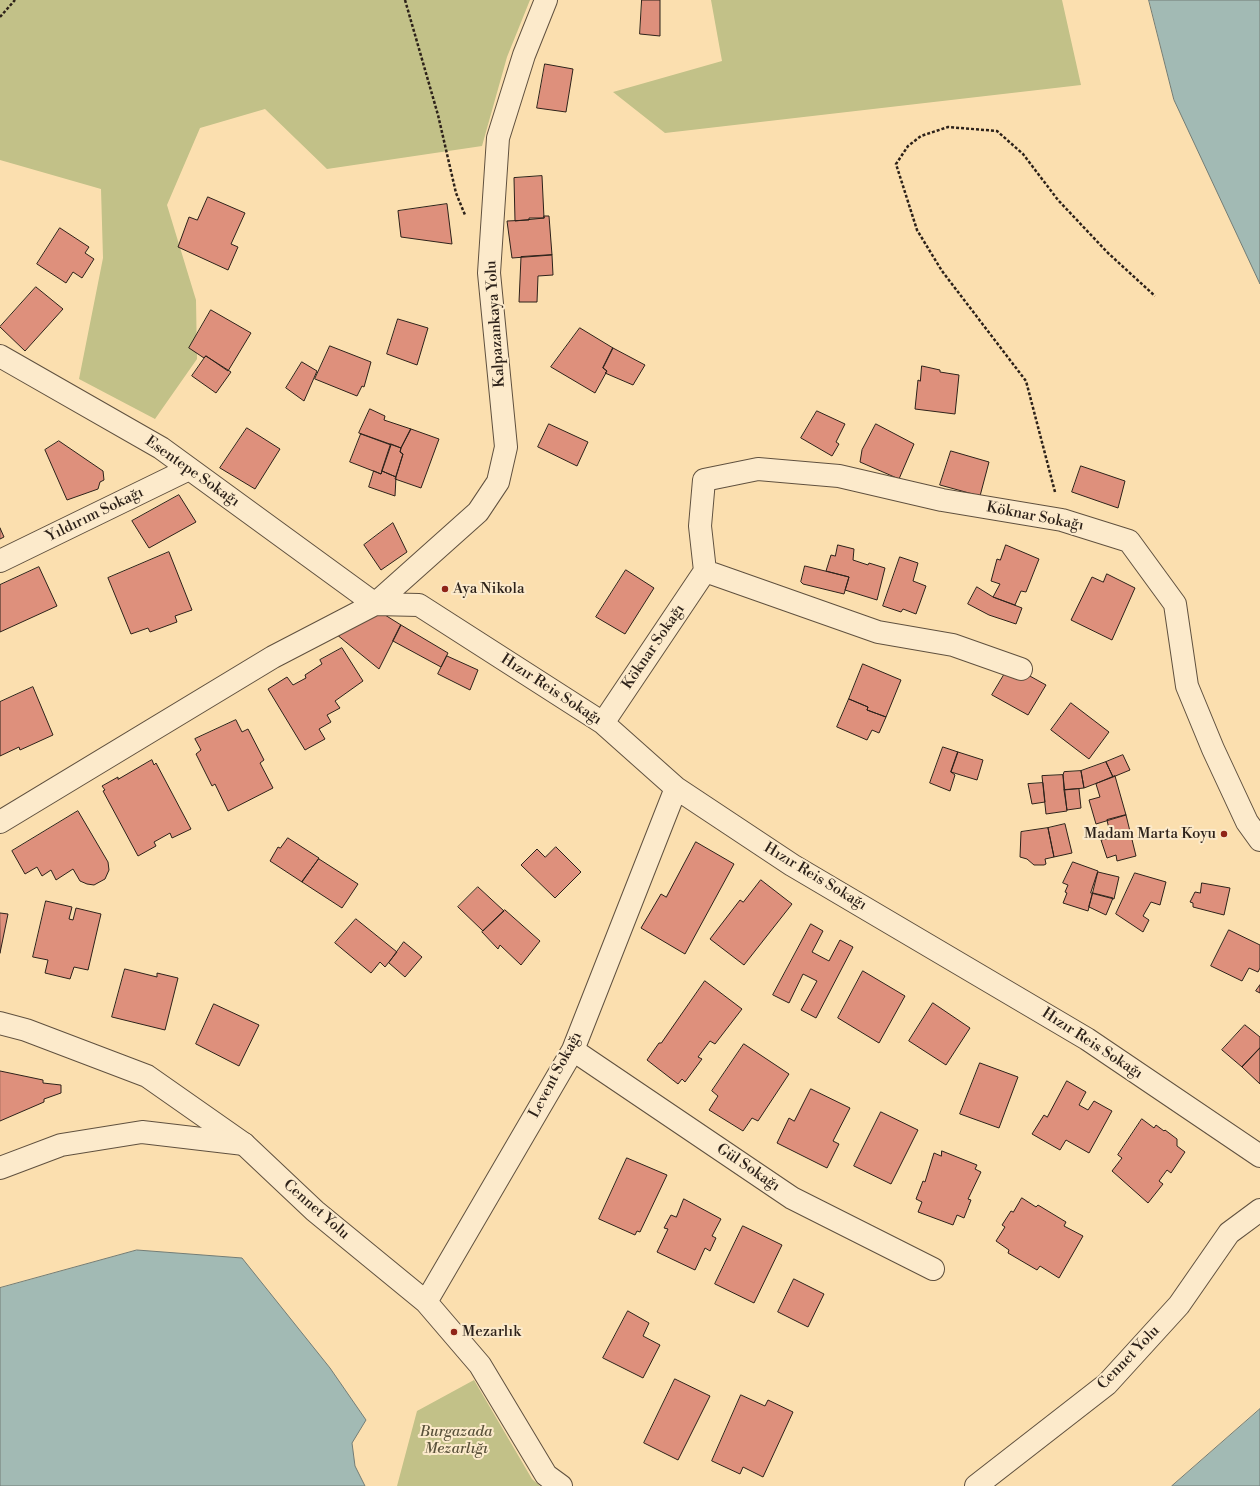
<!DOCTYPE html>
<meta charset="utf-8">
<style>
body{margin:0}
canvas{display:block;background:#fbdfaf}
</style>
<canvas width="1260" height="1486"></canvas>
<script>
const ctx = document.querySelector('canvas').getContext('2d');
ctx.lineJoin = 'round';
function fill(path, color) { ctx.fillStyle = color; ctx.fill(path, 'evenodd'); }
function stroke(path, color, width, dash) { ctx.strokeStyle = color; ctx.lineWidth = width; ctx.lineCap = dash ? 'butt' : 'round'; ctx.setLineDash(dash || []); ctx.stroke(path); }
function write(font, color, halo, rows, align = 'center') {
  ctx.font = font + ' "Libre Bodoni",serif'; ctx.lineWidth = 4; ctx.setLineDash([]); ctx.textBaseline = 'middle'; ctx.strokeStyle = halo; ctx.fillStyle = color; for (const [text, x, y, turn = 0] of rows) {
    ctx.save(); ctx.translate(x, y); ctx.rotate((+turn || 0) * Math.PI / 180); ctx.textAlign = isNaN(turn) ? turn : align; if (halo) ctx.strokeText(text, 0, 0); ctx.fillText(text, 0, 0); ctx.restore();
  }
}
fill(new Path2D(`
 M0,0H530L507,57L482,146L327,169L265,109L200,128L167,205L196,300L197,359L155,419L79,379L103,258L101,189L0,160Z
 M711,0H1062L1081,85L665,133L613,92L722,61Z
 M474,1380L532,1479L540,1486H397L417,1411Z`), '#c2c188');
const water = new Path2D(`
 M1149,0H1260V284L1174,100Z
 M137,1250L242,1258L330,1368L366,1420L352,1443L355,1466L365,1486H0V1288Z
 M1260,1409V1486H1172Z`);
fill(water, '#a2bab4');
stroke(water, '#737d76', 1);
const building = new Path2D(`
 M642,0H660V36L640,34Z
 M545,64L573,69L566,112L537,108Z
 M542,176L544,218L515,221L514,178Z
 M208,197L245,213L231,244L238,247L228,270L178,247L189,217L197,220Z
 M447,204L452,244L401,237L398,211Z
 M544,216H549L552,255L512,258L507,221L529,220V218H544Z
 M60,228L89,247L85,253L94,259L82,278L73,272L66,283L37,264Z
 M552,255L553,275L538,276L537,302H519L521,257Z
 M36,287L63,309L25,351L0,327Z
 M211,310L251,333L228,371L206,356L204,358L189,348Z
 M398,319L428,328L417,365L387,354Z
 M580,328L613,348L603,368L607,371L595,393L551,367Z
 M330,346L371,362L364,387L362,386L357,396L315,379Z
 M613,348L645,365L633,385L605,373L607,371L603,368Z
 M206,356L231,372L216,393L192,376Z
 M302,362L317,371L304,401L286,388Z
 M922,366L940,370V372L959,375L955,414L915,409L918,380L920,381Z
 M370,409L385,416L384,420L411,429L401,448L359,433Z
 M817,411L845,424L836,442L839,444L832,456L801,438Z
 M549,424L588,442L577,466L538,447Z
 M876,424L914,444L899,479L860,462L862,450Z
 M247,428L280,449L255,489L220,468Z
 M411,429L439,439L421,488L395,479L403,454L400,452L401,448Z
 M361,434L391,445L381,474L350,462Z
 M59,441L103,471L104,480L100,482L98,489L67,500L45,450Z
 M391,444L401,448L400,452L403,454L396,477L382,471Z
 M951,451L989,462L980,496L940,485Z
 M1081,466L1125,481L1118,508L1072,492Z
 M374,471L381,474L382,471L396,477L395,496L369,487Z
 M179,495L196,522L149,548L132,521Z
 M393,523L407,552L381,570L364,545Z
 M0,528L4,537L0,539Z
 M838,545L854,549L853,560L868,565L869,563L885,568L877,600L845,590L849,577L826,571L831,555L835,556Z
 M1006,545L1039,559L1026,592L1021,591L1015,605L993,597L1000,584L991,581L997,559L1000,560Z
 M169,552L192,610L175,616L177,622L150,632L148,628L131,634L108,578Z
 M900,557L918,563L913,581L926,586L916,614L903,609L901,612L883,606Z
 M805,566L849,577L844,594L803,584L801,582Z
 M39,567L57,606L0,632V585Z
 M626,570L654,588L625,634L596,617Z
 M1107,574L1135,588L1112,640L1071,620L1092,577L1103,582Z
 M977,587L993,597L1022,608L1016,624L989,615L968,604Z
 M377,610L401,625L379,669L336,634Z
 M401,625L448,653L441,667L393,641Z
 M342,648L363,681L335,701L340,708L327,715L331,722L319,729L325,739L305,750L268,689L287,677L293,685L306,678L305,675L322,664L320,660Z
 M447,656L478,670L470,690L438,674Z
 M863,664L901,680L886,717L867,710L868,707L849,699Z
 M1010,665L1046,685L1028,715L992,695Z
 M33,687L53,735L20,750L19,747L0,756V702Z
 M849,699L868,707L867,710L886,717L879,733L872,730L867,740L837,727Z
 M1071,703L1109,732L1089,759L1051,730Z
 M236,720L242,732L248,729L264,760L260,763L273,788L228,811L215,784L212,786L196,754L201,750L195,739Z
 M943,747L958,752L951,772L955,775L950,791L930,783Z
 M958,752L983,760L977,780L951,772Z
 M1123,755L1130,770L1113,777L1106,762Z
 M152,760L154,765L156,763L191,829L172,838L170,833L154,842L156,846L138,856L103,791L105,790L102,786L118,777V779Z
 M1106,762L1113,777L1084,788L1081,771Z
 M1081,771L1084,788L1064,790L1063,775L1064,772Z
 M1063,775L1067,811L1046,814L1042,776Z
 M1115,776L1126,815L1096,824L1089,800L1100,797L1096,784Z
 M1043,783L1045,802L1032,804L1028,784Z
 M1079,789L1081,808L1067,810L1064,790Z
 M78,811L108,862L109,870L105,879L94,885L87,884L80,881L73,869L56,880L51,870L42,876L37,867L25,874L12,851Z
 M1126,815L1136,856L1117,861L1116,855L1107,858L1101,840L1111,838L1107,820Z
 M1065,824L1072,853L1054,857L1048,828Z
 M1048,828L1054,857L1045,859L1046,864L1044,865H1034L1027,859L1020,857L1021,832Z
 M288,838L319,858L302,882L270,861L278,847L280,848Z
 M696,842L734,864L685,954L641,928L661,894L666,897Z
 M556,847L581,872L555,898L521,865L537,849L545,857Z
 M319,859L358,884L342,908L302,882Z
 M1073,862L1098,871L1088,911L1063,903L1067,893L1065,892L1068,885L1063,883Z
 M1098,872L1119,877L1114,899L1091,893Z
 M1135,873L1166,882L1160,905L1151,902L1143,916L1149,920L1143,932L1116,914Z
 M761,880L792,904L744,965L710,939L740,900L743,902Z
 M1202,883L1230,888L1224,915L1193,907V903L1190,902L1195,892L1200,893Z
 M478,887L504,911L483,931L458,907Z
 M1093,893L1113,898L1106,915L1089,907Z
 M46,901L72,907L69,919L73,920L76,908L101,914L88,970L74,967L70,979L45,973L48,960L33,957Z
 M505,910L540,941L521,965L500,945L498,949L482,932Z
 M0,913L8,914L0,953Z
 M356,919L397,952L385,967L380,962L371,973L335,943Z
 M811,924L823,931L812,952L829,961L840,940L853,947L816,1018L801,1010L817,981L803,974L789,1003L773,995Z
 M1229,930L1260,945V968L1258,972L1249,968L1242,981L1211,966Z
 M404,942L422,957L405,977L389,963Z
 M125,969L157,977V973L178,978L165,1030L112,1017Z
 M863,971L905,996L879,1043L838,1018Z
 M705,981L742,1009L715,1044L710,1041L698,1057L702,1059L685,1082L682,1079L678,1084L647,1060L659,1043H661Z
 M1260,985V993L1256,991Z
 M933,1003L970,1028L946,1065L909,1041Z
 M214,1004L259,1025L239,1066L196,1044Z
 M1245,1025L1260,1037V1048L1242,1067L1222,1050Z
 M744,1044L789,1074L758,1121L752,1118L743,1131L709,1110L718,1096L712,1091Z
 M1260,1048V1084L1242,1067Z
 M980,1063L1018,1077L999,1128L960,1114Z
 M0,1071L43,1080V1083L61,1085V1093L44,1099V1102L0,1121Z
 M1067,1081L1086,1092L1079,1105L1088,1110L1094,1101L1112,1111L1089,1153L1066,1140L1060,1150L1032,1134L1044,1115L1047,1117Z
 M811,1089L850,1108L833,1141L839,1144L827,1168L777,1143L789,1118L794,1121Z
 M881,1112L918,1130L891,1184L854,1166Z
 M1142,1119L1154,1128L1156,1125L1164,1131L1165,1130L1177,1139V1146L1185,1152L1171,1173L1167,1170L1159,1181L1163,1184L1148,1203L1112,1171L1122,1158L1118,1155Z
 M942,1151L977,1165L975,1169L981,1172L968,1199L971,1200L964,1218L957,1215L953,1225L918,1212L922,1202L916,1199L923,1181L925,1182L934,1153L941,1156Z
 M627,1158L667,1175L640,1232L637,1231L635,1235L599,1219Z
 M1022,1198L1036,1207L1038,1205L1066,1222L1064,1226L1083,1236L1059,1278L1040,1266L1037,1270L1008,1253L1009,1250L996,1241L1005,1227L1002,1225L1011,1211L1013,1212Z
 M684,1199L721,1219L712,1236L716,1238L710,1251L705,1248L695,1270L657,1252L668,1229L664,1228L671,1215L676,1217Z
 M743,1226L782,1245L754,1303L715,1284Z
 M794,1279L824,1294L808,1327L778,1312Z
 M628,1311L649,1323L643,1336L660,1345L643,1378L603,1358Z
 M675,1379L710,1396L678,1460L644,1443Z
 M741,1395L765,1406L768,1400L793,1412L763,1477L743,1467L740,1474L712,1461Z`);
fill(building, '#de907c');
stroke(building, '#2d221a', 1);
const minor = new Path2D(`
 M0,356L161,448L375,604
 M0,561L189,469
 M705,571L878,632L953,645L1021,669
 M375,604L419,605L603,723L676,788L792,865L1087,1039L1260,1156
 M603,723L705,571L700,526L704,480L758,469L839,476L942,500L1062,520L1129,541L1175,604L1187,686L1213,749L1247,822L1260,840
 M0,822L273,657L375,604L478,512L498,482L506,447L489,273L498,138L524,55L546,0
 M0,1023L26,1030L147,1076L244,1144L315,1211L426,1302L480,1365L546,1475L561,1486
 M573,1050L792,1198L933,1269
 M426,1302L573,1050L676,788
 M976,1486L1107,1384L1179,1305L1229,1233L1260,1210`);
const tertiary = new Path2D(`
 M0,1168L61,1145L142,1132L244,1144`);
stroke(minor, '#60513f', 24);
stroke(tertiary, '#60513f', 24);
stroke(new Path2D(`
 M405,0L438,115L456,193L465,215
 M0,17L15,0
 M1055,492L1026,381L942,271L917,230L896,164L908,146L921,136L948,127L997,131L1023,154L1058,200L1108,253L1155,296`), '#2d221a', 2.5, [3, 2]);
stroke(minor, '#fceacb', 22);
stroke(tertiary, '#fceacb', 22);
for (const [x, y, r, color] of [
 [445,589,4,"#8f2418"],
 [1224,834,4,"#8f2418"],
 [454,1332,4,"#8f2418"]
]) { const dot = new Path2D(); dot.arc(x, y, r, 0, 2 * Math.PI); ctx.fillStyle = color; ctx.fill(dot); stroke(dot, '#fceacb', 1.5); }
write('15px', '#2d221a', '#fceacb', [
 ["Kalpazankaya Yolu",496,324,-94],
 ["Esentepe Sokağı",192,472,35],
 ["Yıldırım Sokağı",95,515,-26],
 ["Köknar Sokağı",1035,517,11],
 ["Köknar Sokağı",654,647,-56],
 ["Hızır Reis Sokağı",551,690,33],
 ["Hızır Reis Sokağı",815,877,31],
 ["Hızır Reis Sokağı",1092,1044,33],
 ["Levent Sokağı",556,1075,-62],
 ["Gül Sokağı",748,1168,34],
 ["Cennet Yolu",316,1210,41],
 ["Cennet Yolu",1129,1358,-46]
]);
write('15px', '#2d221a', '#fceacb', [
 ["Aya Nikola",453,589],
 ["Madam Marta Koyu",1216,834,"right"],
 ["Mezarlık",462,1332]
], 'left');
write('italic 15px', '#5a523b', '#fceacb', [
 ["Burgazada",456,1432],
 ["Mezarlığı",456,1449]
]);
</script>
